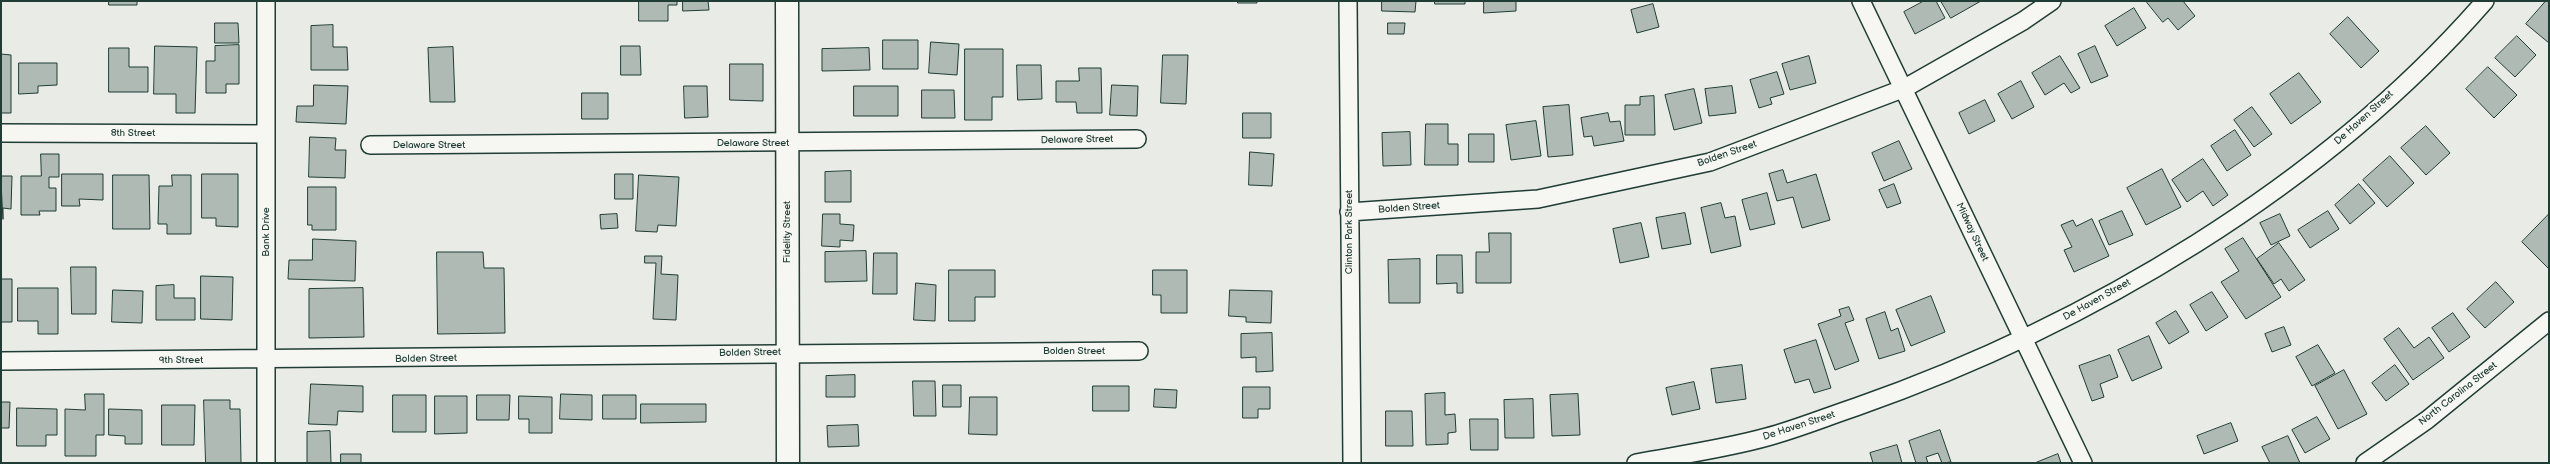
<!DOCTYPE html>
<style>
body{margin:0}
#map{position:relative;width:2550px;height:464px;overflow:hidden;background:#e9ebe7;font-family:"Balsamiq Sans",sans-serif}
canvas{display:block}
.frame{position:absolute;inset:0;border:2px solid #1f3d34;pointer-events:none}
</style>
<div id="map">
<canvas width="2550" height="464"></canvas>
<div class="frame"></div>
</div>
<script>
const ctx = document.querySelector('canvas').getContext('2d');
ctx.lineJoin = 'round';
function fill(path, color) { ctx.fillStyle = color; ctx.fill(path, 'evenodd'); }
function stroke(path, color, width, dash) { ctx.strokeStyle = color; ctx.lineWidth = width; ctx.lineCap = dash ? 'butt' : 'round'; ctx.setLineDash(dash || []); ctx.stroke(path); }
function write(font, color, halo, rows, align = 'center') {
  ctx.font = font + ' "Balsamiq Sans",sans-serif'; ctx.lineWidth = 4; ctx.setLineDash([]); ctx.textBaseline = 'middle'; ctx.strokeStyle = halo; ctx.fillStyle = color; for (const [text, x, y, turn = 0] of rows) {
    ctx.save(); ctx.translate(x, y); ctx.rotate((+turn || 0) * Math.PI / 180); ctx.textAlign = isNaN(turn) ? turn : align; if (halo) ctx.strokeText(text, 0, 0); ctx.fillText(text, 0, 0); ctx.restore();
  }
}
const building = new Path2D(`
 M109,1H137V5H109Z
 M639,1H677V5H668V21H639Z
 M683,1H708L709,10L683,11Z
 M1238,1H1257V3H1238Z
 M1382,1H1416L1415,12L1382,11Z
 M1435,1H1465V4H1435Z
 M1484,1H1516V11L1484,13Z
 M1924,1H1936L1945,18L1915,34L1904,12Z
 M1941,1H1981L1951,18Z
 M2146,1H2183L2195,16L2178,30L2168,18L2163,22Z
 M2546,1H2549V43L2526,24Z
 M1653,4L1659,27L1637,33L1631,10Z
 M2134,8L2146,28L2117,46L2105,26Z
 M2348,17L2379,51L2361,68L2330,34Z
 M215,23H238L239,43H215Z
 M1388,23H1405L1404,34H1388Z
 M333,25V47H347L348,70H311V26Z
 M2517,36L2536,55L2515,77L2495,58Z
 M883,40H918V69H883Z
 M931,42L959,44L957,75L929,73Z
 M239,45V84H226V93H206V61H215V46Z
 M155,46L197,47L195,113H176V94H154Z
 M621,46H640L641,75H621Z
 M2095,46L2108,76L2091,83L2078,54Z
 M453,47L455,102H430L428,48Z
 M109,48H129V67H148V92H109Z
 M869,48L870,70L822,71V49Z
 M965,49H1003V97H992V120H965Z
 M1,54L11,55V113H1Z
 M1163,55H1188L1186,104L1161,103Z
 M1809,56L1816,83L1790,90L1782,64Z
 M2060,56L2080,88L2071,93L2064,83L2045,95L2032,73Z
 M19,63H57V85L38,86V93L19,94Z
 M730,64H763V101L730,100Z
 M1017,65H1041L1042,99L1018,100Z
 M2488,67L2517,95L2494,118L2466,89Z
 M1079,68H1101L1102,113H1077L1076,102H1056V81H1079Z
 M1777,72L1784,94L1770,98L1772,104L1759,108L1750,80Z
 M2299,73L2321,102L2291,124L2270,94Z
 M2021,81L2034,107L2012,119L1998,94Z
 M314,85L348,86L346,124L296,122L297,106H313Z
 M1112,85L1138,86L1137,116L1110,115Z
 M684,86H707L708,117L685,118Z
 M854,86H898V116H854Z
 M1732,86L1736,113L1709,116L1705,89Z
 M1694,89L1702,123L1674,130L1665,95Z
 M922,90H954L955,118H922Z
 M582,93H608V119H582Z
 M1654,96L1655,135H1625V105H1640V97Z
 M1985,100L1995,121L1969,134L1959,113Z
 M1569,105L1573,155L1548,157L1543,107Z
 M2252,107L2272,134L2254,147L2234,120Z
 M1243,113H1271V138H1243Z
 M1608,113L1610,122L1620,121L1624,141L1594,146L1592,136L1584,137L1581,118Z
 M1536,121L1541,156L1511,160L1506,125Z
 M1426,124H1448V144H1458V165H1425Z
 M2426,126L2450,153L2426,175L2401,148Z
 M2235,130L2251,155L2227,171L2211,146Z
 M1410,132L1411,165L1383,166L1382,133Z
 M1469,134H1494V162H1469Z
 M310,137L336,138L335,150H346L345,178L309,177Z
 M1899,141L1912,169L1884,181L1872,153Z
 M1250,152L1274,154L1272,186L1249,185Z
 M41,154H59V177H49V188H56V211H39L40,215H21V176H41Z
 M2390,156L2414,183L2387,207L2363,180Z
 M2203,159L2228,195L2213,206L2203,191L2187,202L2172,180Z
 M2162,169L2181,207L2146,225L2127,188Z
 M1783,170L1787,183L1816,174L1830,220L1802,228L1793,197L1777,201L1769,174Z
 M851,171V202H825V172Z
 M62,174H103V200L79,199L80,206H62Z
 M202,174H238V227L216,226V218H202Z
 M615,174H633V199H615Z
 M113,175H149L150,229H113Z
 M172,175H191V234H167V224H158L159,186H172Z
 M639,175L679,177L676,226L658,225L657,232L636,231Z
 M1,176H12L11,209L3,208V219Z
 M1894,184L1901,203L1887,208L1879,190Z
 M2359,184L2375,203L2350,224L2335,205Z
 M308,187H336V230H312V225H308Z
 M1767,193L1775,224L1750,230L1742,200Z
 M1721,203L1725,218L1735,216L1741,246L1711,253L1701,208Z
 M2122,211L2133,235L2109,245L2099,221Z
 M2328,211L2339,229L2310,248L2298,230Z
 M1685,213L1691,244L1662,249L1656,218Z
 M617,214L618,228L601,229L600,215Z
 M823,214H840V224L854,225L853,241L840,240V247L822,246Z
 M2280,214L2290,236L2271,245L2260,223Z
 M2549,214V269L2522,242Z
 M2092,219L2109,256L2074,272L2064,250L2072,247L2061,225L2073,220L2076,226Z
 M1641,223L1649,257L1620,263L1613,229Z
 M1489,233H1511V283H1476V252H1489Z
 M2243,238L2281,297L2246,319L2221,282L2239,271L2225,249Z
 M313,239L356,241L355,281L288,279L289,260H312Z
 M2279,243L2305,280L2289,291L2281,279L2274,284L2257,259Z
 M866,251L867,281L825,282V252Z
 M437,252H483L484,268H504L505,333L438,334Z
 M874,253H897V294H873Z
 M1437,255H1462L1463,293H1457V283L1437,284Z
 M645,256H662L661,274L678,275L676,320L653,319L656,263H645Z
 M1420,259V303H1389L1388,260Z
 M71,267H96V314H72Z
 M949,270H995V297H975V321H949Z
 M1153,270H1187V313H1161V295H1153Z
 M201,276L233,277L232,320L201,319Z
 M1,279H12V322H1Z
 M2496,282L2514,302L2485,328L2467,309Z
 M916,283L936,285L935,321L914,320Z
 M174,285V298H195V320H156V286Z
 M18,288H58V334H38V321H18Z
 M363,288L364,337L309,338V289Z
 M113,290L143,291L142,323L112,322Z
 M1230,290L1272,291L1271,323L1246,322V317L1229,316Z
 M2212,292L2228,317L2206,331L2190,305Z
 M1931,296L1945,332L1911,346L1896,310Z
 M1849,307L1854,320L1845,323L1859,361L1835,370L1818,324L1841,316L1839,310Z
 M2176,311L2189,332L2169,344L2156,323Z
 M1885,312L1891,331L1898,328L1905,351L1879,359L1866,319Z
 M2453,313L2470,337L2449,352L2432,328Z
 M2284,327L2291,345L2272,352L2265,334Z
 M2399,328L2414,348L2429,337L2444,358L2413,380L2384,339Z
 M1272,333L1273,371L1256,372V357L1241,358V334Z
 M2149,336L2162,368L2132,381L2118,350Z
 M1816,340L1831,388L1814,393L1809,379L1795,383L1784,350Z
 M2318,345L2335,373L2312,386L2296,357Z
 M2110,355L2118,377L2100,384L2104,397L2092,401L2079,366Z
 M1742,365L1746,399L1716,403L1711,369Z
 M2395,365L2409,384L2386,401L2372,383Z
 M2344,370L2367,414L2338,429L2315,386Z
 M855,375V397H826V376Z
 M913,381H935L936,416H914Z
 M1694,382L1700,409L1672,415L1666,388Z
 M311,384L363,386V412L338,411L337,425L309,424Z
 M943,385H961V407H943Z
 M1093,386H1129V411H1093Z
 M1243,387H1270V409H1258V418H1243Z
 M1155,389L1177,390L1176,408L1154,407Z
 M1445,393V415L1455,414L1456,432L1448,433V444L1426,445L1425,394Z
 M85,394H104V435H96V456H65V409L85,410Z
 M561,394L592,395V420L560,419Z
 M1578,394L1580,435L1552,436L1550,395Z
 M393,395H426V432H393Z
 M477,395H510L509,420H477Z
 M603,395H636V419H603Z
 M435,396H467V433L435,434Z
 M519,396L552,397V433H529V419H519Z
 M970,397H997V435L969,434Z
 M1533,399L1534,438H1505L1504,400Z
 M204,400H230V409H240L241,463H206Z
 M1,402H10L9,428H1Z
 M641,404H706V422L641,423Z
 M162,405H195L194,445H162Z
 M17,408L57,409V435H46V446H17Z
 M109,409L142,410V444H125V436L109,435Z
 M1386,411H1412L1413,446H1386Z
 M2317,417L2330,439L2305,453L2292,430Z
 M1470,419H1498V450H1471Z
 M2231,423L2238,441L2204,454L2197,436Z
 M858,425L859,446L828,447L827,426Z
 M1940,430L1951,462L1942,463L1938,453L1926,457L1928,463H1916L1909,441Z
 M330,431L331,463H307V432Z
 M2288,436L2300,463H2270L2262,447Z
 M1897,445L1902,463H1873L1870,453Z
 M341,454H361V463H341Z
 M2058,454L2061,463H2035Z`);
fill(building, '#b0bab5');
stroke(building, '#1f3d34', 1);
const street = new Path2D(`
 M266,1V463
 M1348,1L1352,463
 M1861,1L2083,463
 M1,133L265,134
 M370,145L1137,139
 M1349,212L1538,199L1710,162L1905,88L2023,21L2052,1
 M1,361C380,360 760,351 1139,351
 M1636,463C1679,455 1724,449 1767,437C1797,429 1826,417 1856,407C2087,326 2323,187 2485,1
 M2365,463L2427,420L2549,321`);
const secondary = new Path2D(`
 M787,1L788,463`);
stroke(street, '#1f3d34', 20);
stroke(secondary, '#1f3d34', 25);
stroke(street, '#f6f6f2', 17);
stroke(secondary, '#f6f6f2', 22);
write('10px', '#1f3d34', '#f6f6f2', [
 ["De Haven Street",2364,118,-42],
 ["8th Street",133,133],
 ["Delaware Street",1077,140,-1],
 ["Delaware Street",753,143],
 ["Delaware Street",429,145],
 ["Bolden Street",1727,154,-19],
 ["Bolden Street",1409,208,-4],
 ["Bank Drive",266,232,-90],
 ["Fidelity Street",787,232,-90],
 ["Clinton Park Street",1349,232,-90],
 ["Midway Street",1972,232,65],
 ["De Haven Street",2097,300,-29],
 ["Bolden Street",1074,351],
 ["Bolden Street",750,353,-1],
 ["Bolden Street",426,359,-1],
 ["9th Street",181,360],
 ["North Carolina Street",2458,394,-38],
 ["De Haven Street",1799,426,-18]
]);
</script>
